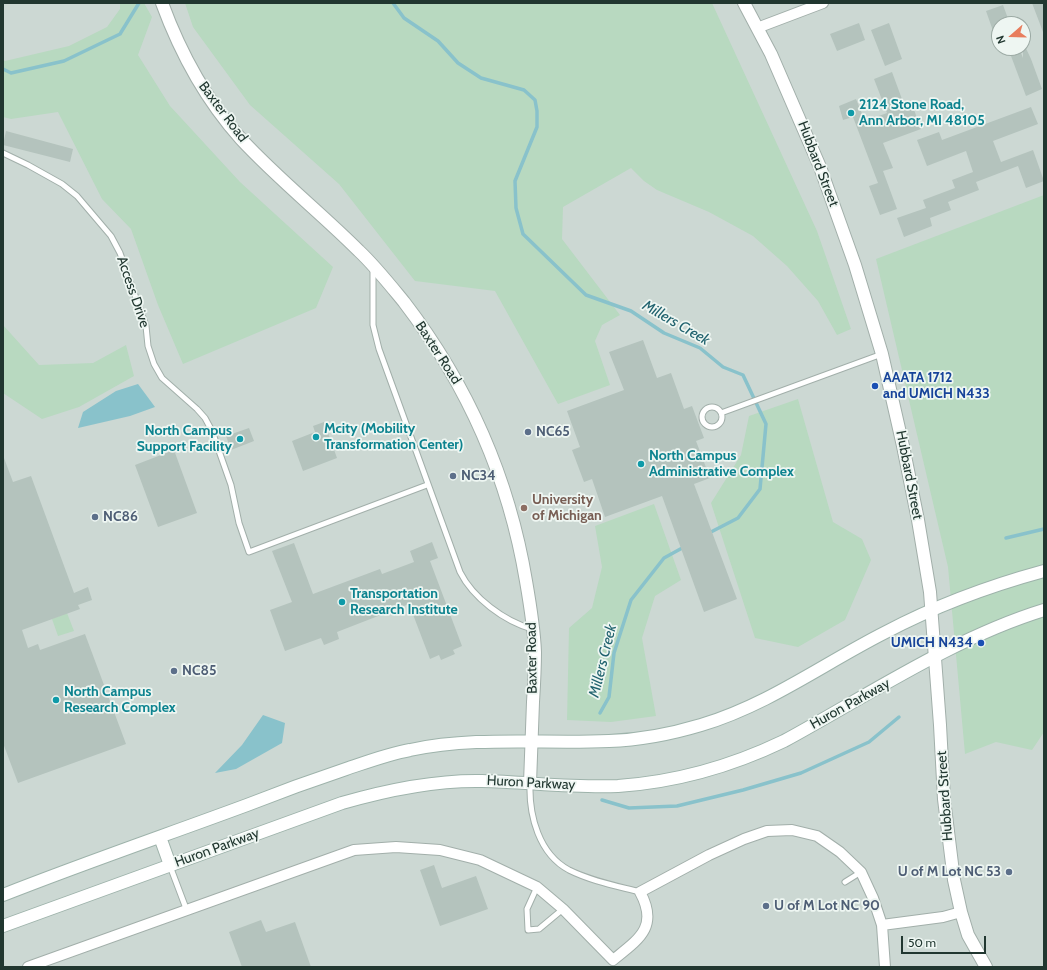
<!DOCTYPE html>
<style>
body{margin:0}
#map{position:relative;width:1047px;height:970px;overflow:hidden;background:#dee8e4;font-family:Cabin,sans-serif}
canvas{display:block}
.frame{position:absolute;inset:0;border:4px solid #213730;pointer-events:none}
.north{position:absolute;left:991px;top:16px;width:40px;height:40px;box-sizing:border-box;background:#eef6f2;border:1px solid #9caaa4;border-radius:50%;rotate:250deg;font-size:11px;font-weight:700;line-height:16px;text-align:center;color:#213730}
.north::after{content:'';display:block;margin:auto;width:14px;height:18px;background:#e87d5d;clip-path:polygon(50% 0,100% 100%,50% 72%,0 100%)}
.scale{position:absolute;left:901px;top:936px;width:85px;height:18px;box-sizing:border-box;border:2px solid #213730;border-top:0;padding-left:5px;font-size:12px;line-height:14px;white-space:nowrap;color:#213730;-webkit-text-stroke:3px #eef6f2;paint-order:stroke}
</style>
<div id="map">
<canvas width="1047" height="970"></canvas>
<div class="frame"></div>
<div class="north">N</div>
<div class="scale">50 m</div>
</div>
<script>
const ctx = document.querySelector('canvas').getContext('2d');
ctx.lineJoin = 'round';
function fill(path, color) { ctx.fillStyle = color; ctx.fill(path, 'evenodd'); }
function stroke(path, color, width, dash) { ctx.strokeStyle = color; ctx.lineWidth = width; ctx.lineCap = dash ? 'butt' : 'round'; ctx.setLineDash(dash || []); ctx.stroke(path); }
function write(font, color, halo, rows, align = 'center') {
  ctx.font = font + ' Cabin,sans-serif'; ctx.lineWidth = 3.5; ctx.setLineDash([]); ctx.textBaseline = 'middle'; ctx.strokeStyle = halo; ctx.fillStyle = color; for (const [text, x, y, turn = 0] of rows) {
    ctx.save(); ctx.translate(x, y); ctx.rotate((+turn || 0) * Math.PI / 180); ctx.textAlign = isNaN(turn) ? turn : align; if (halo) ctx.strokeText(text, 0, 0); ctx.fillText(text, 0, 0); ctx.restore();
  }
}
fill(new Path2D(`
 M3,3H1044V967H3ZM999,24H1023V48H999Z`), '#ccd8d3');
fill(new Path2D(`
 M120,3H144L152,17L138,55L170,106L240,182L333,267L316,308L183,364L158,305L131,229L102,199L58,112L11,119L3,117V60L5,61L69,46L107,27L120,9Z
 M185,3H712L817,231L851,329L837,335L818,301L787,266L753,236L709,212L657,190L644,181L631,168L563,207L562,239L620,315L602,325L595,341L610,385L558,404L495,291L415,281L339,184L250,105L193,27Z
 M1044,195V732L1032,750L996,742L965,754L948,567L876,259Z
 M3,325L39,365L93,363L126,345L134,376L79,407L42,419L3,393Z
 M798,399L833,522L862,539L871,560L845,620L798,647L755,638L711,503L741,455L749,416Z
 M654,504L681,580L655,596L642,638L656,716L611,722L567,720L569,628L592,608L602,567L595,526Z
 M67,613L74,631L58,636L52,619Z`), '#b8d9c0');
fill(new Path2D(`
 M138,384L155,407L130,416L78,428L83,412L116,391Z
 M263,715L285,723L282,743L236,769L215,773L242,745Z`), '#89c2cb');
stroke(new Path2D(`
 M393,3L404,18L438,41L458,63L481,78L524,90L535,100L537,111V127L515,181L516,208L523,234L586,295L631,311L664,333L700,348L723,367L743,375L766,424L760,489L738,518L709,533
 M3,69L11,73L64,61L120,34L139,3
 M1006,538L1044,529
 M600,713L609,697L614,653L631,600L664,558L684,547
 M602,800L629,808L677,806L743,790L801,773L869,742L899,717`), '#89c2cb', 3.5);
fill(new Path2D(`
 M1032,3H1044V32H1043Z
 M1003,5L1010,24H999L998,45L986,11Z
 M859,23L865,40L837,51L830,34Z
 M889,23L902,59L885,66L871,30Z
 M1023,42L1031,59L1042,89L1026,96L1008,48H1019L1023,58Z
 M892,72L906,110L913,107L921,129L883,143L893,168L883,171L897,209L880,215L869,186L878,183L853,117L843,120L839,106L856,99L865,121L887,113L874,79Z
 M1031,107L1038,124L993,141L1001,162L1033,150L1044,181L1026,188L1018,166L976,182L979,190L948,202L951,210L930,218L932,226L904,237L897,218L926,208L923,200L955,188L952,180L973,172L966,151L927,166L917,140L939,132L942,140Z
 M6,131L73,149L70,162L3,145Z
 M643,340L657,378L671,373L684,409L692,406L704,438L696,441L710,478L694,484L737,599L704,612L662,496L605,517L592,479L584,482L572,450L580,447L567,411L624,390L609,352Z
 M324,422L337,458L303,471L292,441L315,432L313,426Z
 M249,428L254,441L231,450L226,436Z
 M174,450L197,513L158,527L135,465Z
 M3,458H4L13,482L31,476L74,593L88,587L92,600L78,605L80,609L22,630L28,648L38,644L40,650L85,634L126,744L18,783L3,743Z
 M432,542L438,558L430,561L462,646L453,650L455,654L441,660L439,655L430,659L409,604L337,632L339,639L324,645L321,638L285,651L270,610L292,602L272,551L294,543L313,594L380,569L382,574L414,562L410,551Z
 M434,865L442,888L476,876L488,909L440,926L420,870Z
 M261,920L266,932L295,922L311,967H242L229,932Z`), '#b4c3bd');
const service = new Path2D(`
 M3,153L28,165L62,184L77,196L111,236L120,253L146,326L148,346L154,364L162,378L197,409L205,418L212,431L231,485L239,523L249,552L427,485
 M373,267V325L379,349L460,572C473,598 504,621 532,629
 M702 417a10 10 0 1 1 20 0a10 10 0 1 1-20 0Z
 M721,413L882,354
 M530,784C529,816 539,854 569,870C591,881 617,886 640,892
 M170,866L187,911
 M845,882L861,872
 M537,887L527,909L528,930L539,929L563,909`);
const minor = new Path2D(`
 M757,28L823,3
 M882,925L943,917L961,912
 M28,967L354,850L396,847L440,850L480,860L537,887L563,909L613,960C639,939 659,927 640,892L709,855L744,839L767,831L792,830L817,836L840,852L861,872L873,898L882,925L885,967`);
const tertiary = new Path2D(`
 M162,3C180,52 206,100 241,139C278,179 321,213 359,251C375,266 390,285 404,302C467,384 509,479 526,581C530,604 534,628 535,652C535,669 534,686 533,702C532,729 531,756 530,783
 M744,3L771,54L820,167L855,265L882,354L903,446L918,520L930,592L940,725L944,799L954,880L961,912L968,935L986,967`);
const secondary = new Path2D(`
 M160,837L170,865
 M3,895C84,863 166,835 247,805C280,792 313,780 346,769C367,762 388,754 410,750C477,736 541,744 609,741C640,740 671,734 701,725C768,705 823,664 884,633C935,606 989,586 1044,571
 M3,926L342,803C387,790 434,780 482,781C527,782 573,788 618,786C676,782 732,766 784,741C867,696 953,638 1044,610`);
stroke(service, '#a2afaa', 7);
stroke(minor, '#a2afaa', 12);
stroke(tertiary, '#a2afaa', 14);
stroke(secondary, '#9eb3ab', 14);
stroke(service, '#fff', 5);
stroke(minor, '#fff', 10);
stroke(tertiary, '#fff', 12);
stroke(secondary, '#fff', 12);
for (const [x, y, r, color] of [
 [851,113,4,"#0f9aa8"],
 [875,386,4,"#1a4fb4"],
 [528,432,4,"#5c6f8a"],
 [316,437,4,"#0f9aa8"],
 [240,439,4,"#0f9aa8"],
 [641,464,4,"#0f9aa8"],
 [453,476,4,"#5c6f8a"],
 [524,508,4,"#8d6e63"],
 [95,517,4,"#5c6f8a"],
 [342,602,4,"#0f9aa8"],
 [981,643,4,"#1a4fb4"],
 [174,671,4,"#5c6f8a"],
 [56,700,4,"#0f9aa8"],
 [1009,872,4,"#5c6f8a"],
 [766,906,4,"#5c6f8a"]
]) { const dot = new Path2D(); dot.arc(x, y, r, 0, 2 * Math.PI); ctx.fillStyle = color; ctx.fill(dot); stroke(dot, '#eef6f2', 1.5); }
write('bold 14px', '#0d838f', '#eef6f2', [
 ["2124 Stone Road,",859,105],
 ["Ann Arbor, MI 48105",859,121],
 ["Mcity (Mobility",324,429],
 ["Transformation Center)",324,445],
 ["North Campus",232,431,"right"],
 ["Support Facility",232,447,"right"],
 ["North Campus",649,456],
 ["Administrative Complex",649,472],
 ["Transportation",350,594],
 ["Research Institute",350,610],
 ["North Campus",64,692],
 ["Research Complex",64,708]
], 'left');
write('14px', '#213730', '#eef6f2', [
 ["Baxter Road",223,112,53],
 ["Hubbard Street",818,164,69],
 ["Access Drive",133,292,71],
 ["Baxter Road",438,353,57],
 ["Hubbard Street",909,475,79],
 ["Baxter Road",532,658,-91],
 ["Huron Parkway",850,704,-29],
 ["Huron Parkway",531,783,3],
 ["Hubbard Street",945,796,-94],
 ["Huron Parkway",217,848,-20]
]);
write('bold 14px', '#164399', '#eef6f2', [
 ["AAATA 1712",883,378],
 ["and UMICH N433",883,394],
 ["UMICH N434",973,643,"right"]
], 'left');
write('bold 14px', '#4e5e75', '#eef6f2', [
 ["NC65",536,432],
 ["NC34",461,476],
 ["NC86",103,517],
 ["NC85",182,671],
 ["U of M Lot NC 53",1001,872,"right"],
 ["U of M Lot NC 90",774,906]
], 'left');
write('bold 14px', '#785e54', '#eef6f2', [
 ["University",532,500],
 ["of Michigan",532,516]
], 'left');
write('italic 15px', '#20626e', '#eef6f2', [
 ["Millers Creek",676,323,30],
 ["Millers Creek",603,661,-76]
]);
</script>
